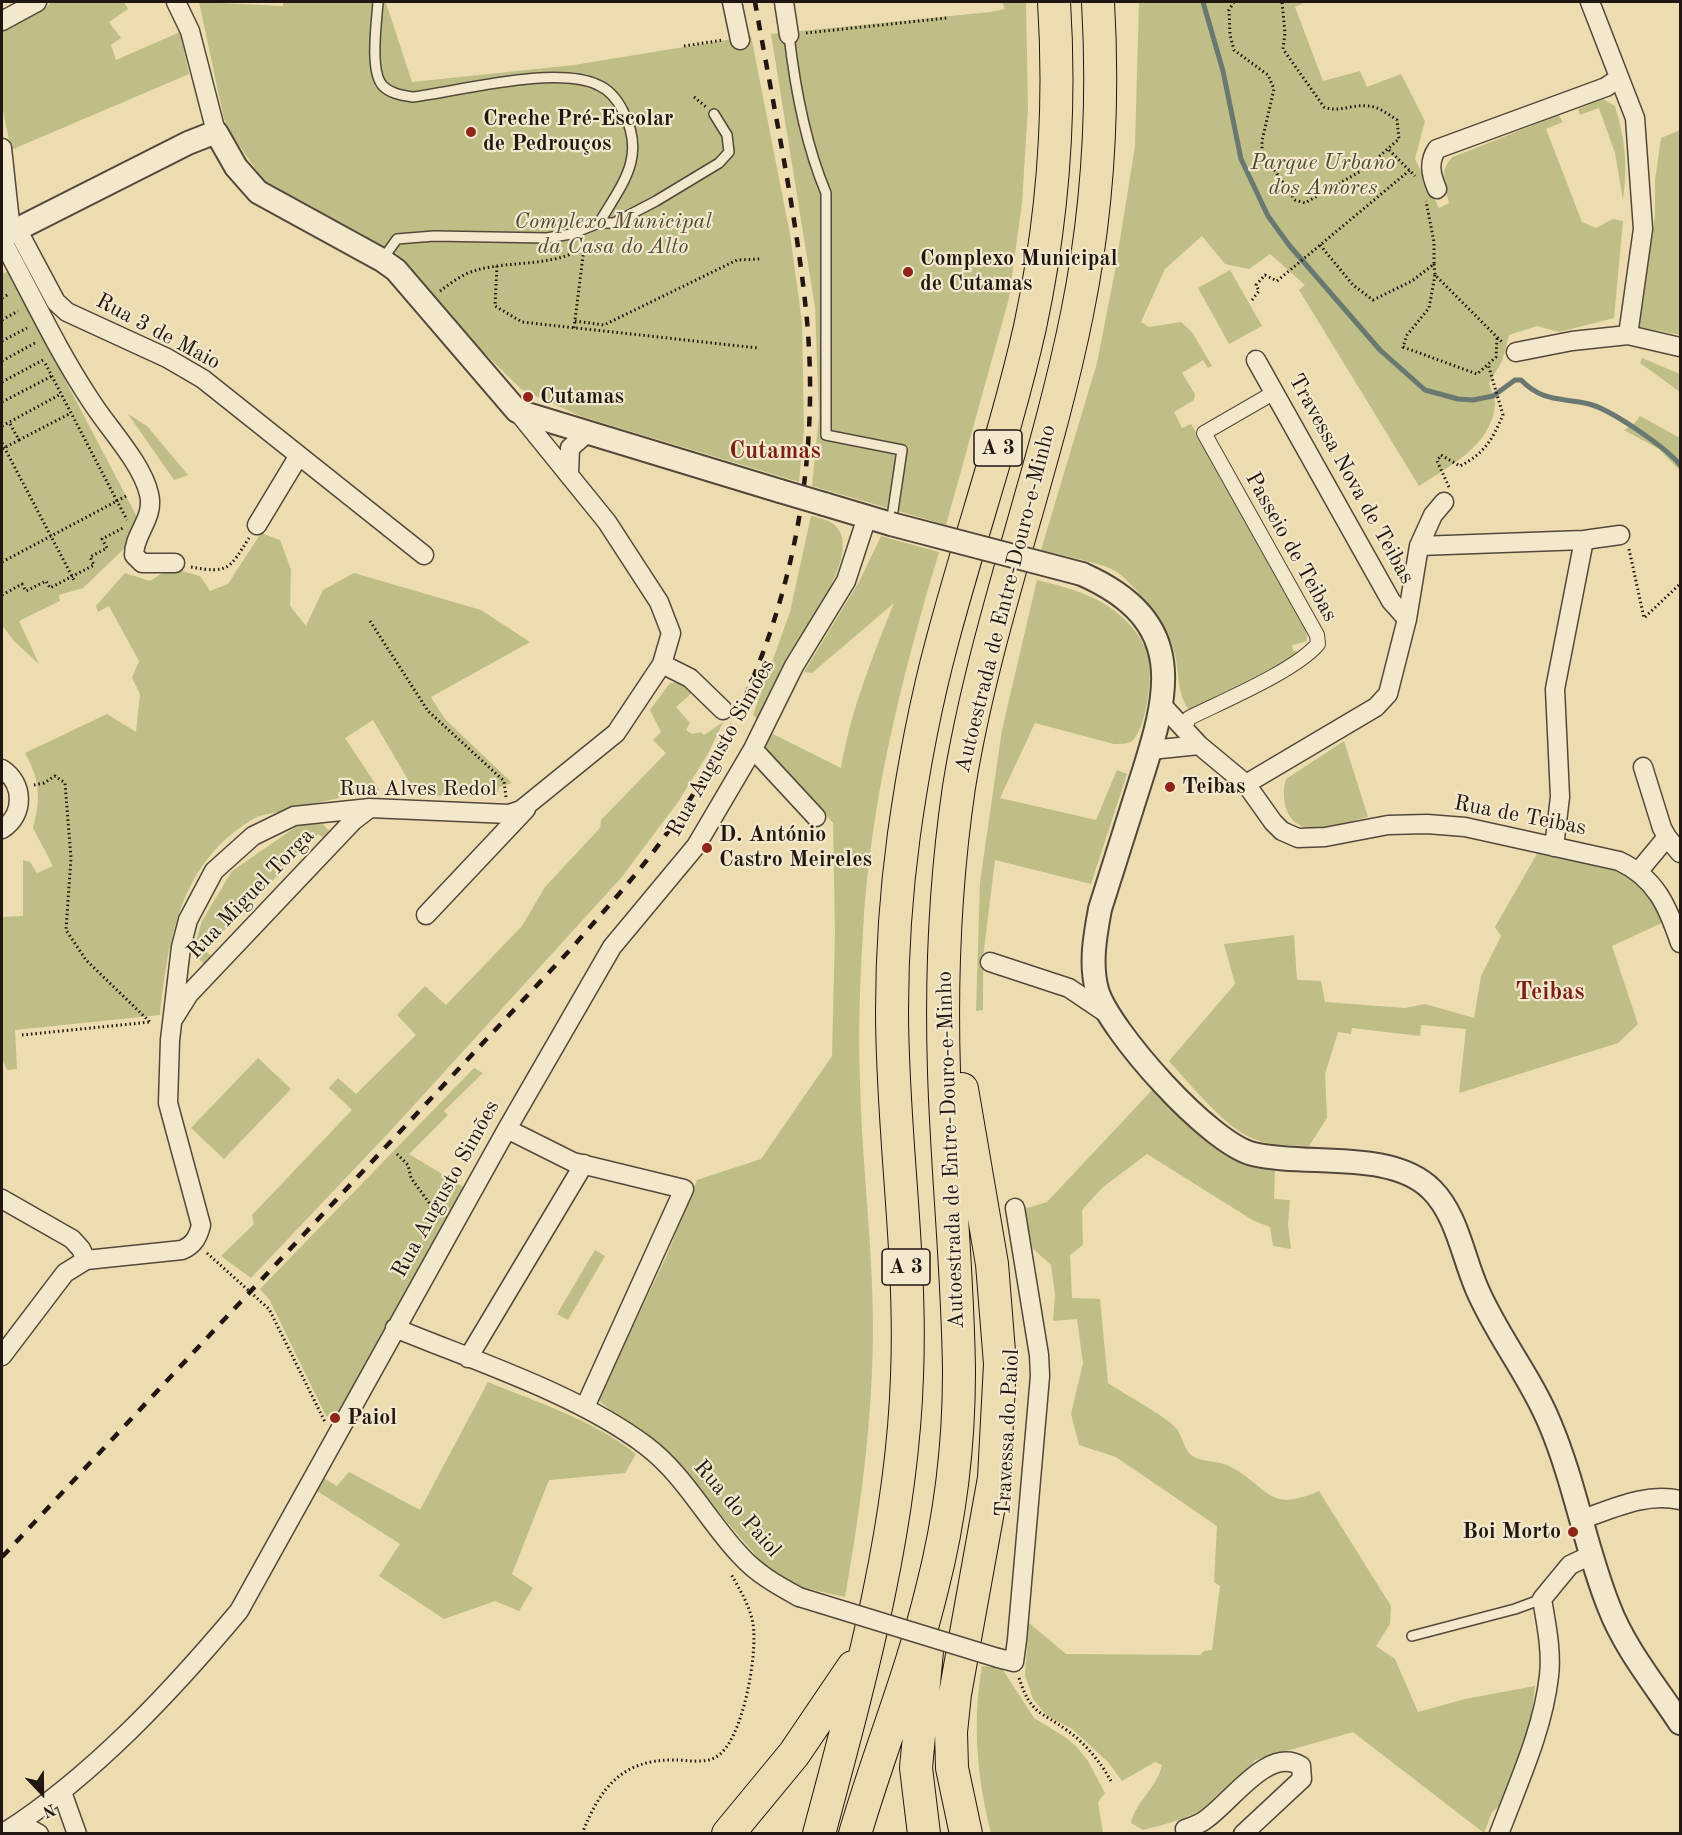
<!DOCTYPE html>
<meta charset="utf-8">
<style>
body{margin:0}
#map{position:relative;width:1682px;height:1835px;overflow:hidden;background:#ecdcb0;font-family:"Old Standard TT",serif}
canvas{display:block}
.frame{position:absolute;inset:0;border:3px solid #221612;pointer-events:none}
.north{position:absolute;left:12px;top:1763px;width:60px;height:60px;-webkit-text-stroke:4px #f3e8cc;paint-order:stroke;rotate:158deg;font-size:16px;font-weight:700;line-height:24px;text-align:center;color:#221612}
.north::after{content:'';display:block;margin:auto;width:21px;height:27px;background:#221612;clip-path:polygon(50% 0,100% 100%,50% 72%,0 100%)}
</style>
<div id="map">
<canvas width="1682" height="1835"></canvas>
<div class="frame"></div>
<div class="north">N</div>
</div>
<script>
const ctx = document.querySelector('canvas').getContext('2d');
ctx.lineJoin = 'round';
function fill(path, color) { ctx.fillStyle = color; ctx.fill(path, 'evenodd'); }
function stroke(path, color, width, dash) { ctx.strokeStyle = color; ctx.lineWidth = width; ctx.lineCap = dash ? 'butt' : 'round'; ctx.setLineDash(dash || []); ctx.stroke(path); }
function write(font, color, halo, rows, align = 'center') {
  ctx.font = font + ' "Old Standard TT",serif'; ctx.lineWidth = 4.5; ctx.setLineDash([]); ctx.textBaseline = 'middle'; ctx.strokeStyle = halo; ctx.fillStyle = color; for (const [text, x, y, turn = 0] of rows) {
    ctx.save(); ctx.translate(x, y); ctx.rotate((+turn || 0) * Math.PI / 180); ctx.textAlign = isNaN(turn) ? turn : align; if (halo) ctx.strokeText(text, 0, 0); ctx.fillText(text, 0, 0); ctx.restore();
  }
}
fill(new Path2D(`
 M52,2H124L128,9L109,22L121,38L111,45L116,60L180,32L189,74L11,150L2,105V32L42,11Z
 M199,2L283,6V2L386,3L412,82L574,65L751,36L790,234L802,322L804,429L799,482L580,416L521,389L469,338L395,252L263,180L234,138L224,119Z
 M1002,2H1026L1028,108L1022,203L1009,298L946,525L812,486L819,416L815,307L771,34L990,12L1005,9Z
 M1139,2H1306L1295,7L1323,81L1360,71L1367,87L1401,74L1425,121L1415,159L1439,208L1449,203C1445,186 1438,170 1453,157L1559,115L1563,122L1546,129L1582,222L1596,228L1613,219L1623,221L1614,318L1559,332L1537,326L1509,335L1502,361L1489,383C1491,390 1496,400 1495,406C1490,447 1449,466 1419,486L1299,290L1305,285L1270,254L1249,269L1225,264L1202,236L1165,269L1141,322L1149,327L1181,322L1192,332L1212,366L1208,368L1203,360L1182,373L1195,394L1194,400L1174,412L1182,428L1191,424L1306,626L1307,641L1292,645L1293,650L1301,653L1192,714C1176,695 1180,677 1175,654C1170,628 1138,588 1117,572C1104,563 1059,555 1041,550L1097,363L1115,271L1135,146Z
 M1603,99L1615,106C1625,139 1628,165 1623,200L1615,153L1599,108L1580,115L1578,109Z
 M1680,130V335L1639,327L1655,215V180L1661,138Z
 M1230,270L1262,326L1229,344L1198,288Z
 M8,271L138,519L128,545L83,588L59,595L60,601L19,621L39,664L14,641L2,625V274Z
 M1642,358L1680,374V392L1640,363Z
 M128,414L147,426L188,475L174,480Z
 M1640,416L1680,438V471L1659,449L1624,430L1634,424Z
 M811,516C825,519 839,522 842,538C849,575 799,633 783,665C774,683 766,702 758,720L753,715L790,612Z
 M261,533L280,540L291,570L290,606L306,626L323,590L354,573L481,610L530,642L431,697L444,718L512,783L499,787L497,797L417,795L373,720L345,738L380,791C349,795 320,802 290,810C279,813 265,813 255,818C181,860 168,938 160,1015L15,1030L17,1069L7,1070L2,1059V917L23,916V860L30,862L37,873L53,866L33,828C41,798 40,780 25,753L107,714L136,732L140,694L132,678L139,661L109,606L98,612L96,606L125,573L150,581L170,568L200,576L210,591L228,584Z
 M881,536L939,552C902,676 870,802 863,931C860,980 858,1031 860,1080C862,1177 877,1274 872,1371C869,1448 858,1522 845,1597L800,1587L773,1575L672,1459L598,1400L667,1255L697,1180L761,1159L832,1056L835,933L833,823L763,745L771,733L841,768C851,710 872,658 894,603L812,673L804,672L859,582Z
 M1037,580C1073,589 1105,597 1130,625C1139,635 1147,648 1149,662C1152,679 1146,729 1132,741C1127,744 1120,744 1114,744L1035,723L1000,798L1096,820L1117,770L1127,774L1091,884L995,860L983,958V1010L976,1011L980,882L1002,730Z
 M681,682L693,692L676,707L690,723L686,730L692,734L701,732L704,735L723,722L709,752L678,802L621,878L394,1127L251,1278L221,1256L254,1224L252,1215L352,1110L329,1088L338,1078L356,1094L416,1035L397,1015L425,986L446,1005L522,926L545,887L600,828L601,820L666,753L653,740L661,732L650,710L670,683Z
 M1344,741L1368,817C1350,821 1329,829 1312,828C1286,828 1280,798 1286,779Z
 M303,822H321L330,832L324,838L318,834L205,950L211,956L205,964L192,954L202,921L232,871Z
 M1538,852L1616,867L1653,895L1664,922L1612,946L1638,1024L1618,1043L1459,1093L1466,1029L1421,1025L1420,1036L1352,1028L1351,1034L1338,1032L1325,1074L1327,1118L1309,1146C1291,1145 1271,1146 1254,1139C1224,1127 1191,1085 1169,1061L1235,984L1224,944L1294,935L1297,980L1321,981L1325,1002L1405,1008L1425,1004L1474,1018L1481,976L1501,936L1495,927Z
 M258,1058L291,1089L224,1159L191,1128Z
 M474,1068L483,1073L444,1111L448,1115L409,1154L465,1188L335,1418L326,1416L269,1299L260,1289Z
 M1154,1088L1209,1141L1275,1165L1274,1199L1290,1200L1288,1225L1291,1249L1273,1246L1270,1227L1254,1221L1147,1154L1102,1188L1082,1210L1083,1245L1070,1255L1072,1298L1100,1299L1108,1383C1124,1394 1166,1416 1177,1429C1182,1436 1184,1448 1190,1454C1200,1463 1218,1460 1229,1466C1269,1486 1266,1514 1319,1491L1391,1606L1390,1624L1376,1646L1395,1659L1418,1712L1465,1699L1535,1686L1531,1721L1499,1806L1492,1812L1484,1833L1353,1732L1255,1760C1226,1805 1192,1818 1143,1830L1131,1823C1136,1801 1157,1788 1162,1765L1155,1762L1122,1781L1108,1762L1072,1729L1046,1715L1033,1699L1025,1675L1029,1623L1066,1654L1200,1655L1204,1651L1212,1650L1220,1586L1214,1582L1217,1526L1116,1457L1079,1445L1071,1414L1083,1363L1077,1319L1053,1321L1055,1295L1051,1265L1031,1247L1024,1209L1047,1202Z
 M595,1250L605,1256L568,1320L557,1314Z
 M488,1382C539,1403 593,1420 636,1454L625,1473L549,1480L512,1574L533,1588L519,1611L495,1601L444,1619L379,1576L400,1544L314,1489L322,1477L337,1486L349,1472L420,1510Z
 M982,1666L1001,1667L1034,1718L1065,1737L1076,1746L1088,1761L1105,1793L1098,1802L1103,1833H991C977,1779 972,1722 982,1666Z`), '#bfbe86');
stroke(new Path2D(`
 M1203,2L1223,71L1241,159L1268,216L1289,245L1380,350L1425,390L1458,399L1473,400L1493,396L1515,380H1521C1544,403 1560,397 1589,404C1610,409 1667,448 1680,465`), '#6a7872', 5);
const service = new Path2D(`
 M378,2C377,20 369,72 383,86C391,94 402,95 413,97C460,91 557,65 598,85C610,90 617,99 623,111C647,157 622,184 599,223
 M789,35C795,88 805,143 826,193V435L902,450L891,524
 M382,260L397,239L434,236L547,238L571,234L599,223H614L656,201L719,163L729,152L727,135L714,114
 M1412,1636L1515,1609L1542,1599`);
const pedestrian = new Path2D(`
 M1184,729L1189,718C1223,701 1295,671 1318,644L1317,635L1204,433L1275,392`);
const minor = new Path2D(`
 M176,2L190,31L216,132
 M732,2L740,40
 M784,2L789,35
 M1590,2L1635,118L1643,229L1628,335L1680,347
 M2,21L37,2
 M2,148L10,222L17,229L56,302L67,312L167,358L203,379L424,555
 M1437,189C1431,175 1428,162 1437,149L1606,87L1619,78
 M2,240C31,293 57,350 91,401C108,428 142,463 149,494C155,518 134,533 134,555L142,563H175
 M1516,352L1572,341L1628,335
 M1256,360L1391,601L1407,619
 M569,474L570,448L586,434
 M257,525L298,457
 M1419,546L1584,540L1620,535
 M662,664L690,678L723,710
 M1162,705L1199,745L1246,784L1273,822L1282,831L1298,838L1325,837L1388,825L1427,824L1465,827L1619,861C1656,878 1668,907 1680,943
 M753,749L816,817
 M1151,750L1199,745
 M2,769C24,783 25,815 2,829
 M1246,784L1376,707L1388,694L1407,619L1419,546L1433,515L1444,502
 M1667,837L1680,853
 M1554,847L1560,797L1555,689L1584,540
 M1638,872L1667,837L1662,828L1643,767
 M426,915L526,809
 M990,962L1069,988L1106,1013
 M174,1018L189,994L353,821L370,808
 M507,1129L573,1162L684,1189L585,1407
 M2,1199L72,1239L81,1249L86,1260
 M395,1328C475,1361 577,1394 645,1445C684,1474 707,1520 740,1555C757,1574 777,1585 799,1597
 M2,1356L65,1273L86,1260L182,1250C194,1245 198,1237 201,1225L168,1103L170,1040L181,947L188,920L214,871L253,836L294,816L370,808L509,814L521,810L616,733L662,664L671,633L659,602L607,522L517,411
 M468,1358L584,1164
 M1580,1520C1612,1509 1646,1492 1680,1500
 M998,1658L1014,1662L1017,1640L1040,1376L1039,1355L1015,1208
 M62,1792L77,1834
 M19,1823L39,1834
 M1185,1829C1191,1827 1197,1825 1202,1822C1229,1806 1267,1745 1301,1766L1302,1779L1243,1834
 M2,1834C91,1778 172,1691 239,1611L507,1129L612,947L696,846L753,749L794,666L846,581L867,517
 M1499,1834C1518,1783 1543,1730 1549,1676C1552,1651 1546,1623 1542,1599L1570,1565L1591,1555`);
const tertiary = new Path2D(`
 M2,237L188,143L216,132L236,167L258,192L382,260L396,270L517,411L780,491
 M824,504L891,524
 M1082,574C1190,622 1169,693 1139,786C1126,827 1113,868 1100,909C1095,936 1090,964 1097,990C1109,1031 1210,1144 1253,1154C1306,1167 1392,1149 1432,1190C1457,1215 1463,1257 1477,1289C1497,1336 1531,1377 1550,1424C1575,1483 1585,1547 1609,1607C1625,1649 1656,1686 1680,1723`);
const motorway = new Path2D(`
 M962,1089L992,1264L1000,1364L994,1478L955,1694L951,1732L952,1768L966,1834
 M728,1834L794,1754L853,1667
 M819,1834C859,1684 902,1531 907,1376C912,1254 892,1133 892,1011C892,952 896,893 904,834C913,770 925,705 942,642C970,536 1006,433 1030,327C1053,220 1061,110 1054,2
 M855,1834C879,1752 912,1672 932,1589C950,1519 959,1444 959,1372C958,1272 947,1172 944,1072C941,977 945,882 959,787C985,626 1045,473 1077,314C1098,211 1104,106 1098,2
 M924,1834L916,1768L927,1651`);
stroke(service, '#54483a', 12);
stroke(pedestrian, '#54483a', 16);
stroke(minor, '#54483a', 21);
stroke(tertiary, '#54483a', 26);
stroke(motorway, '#221612', 34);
stroke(new Path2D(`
 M1234,2L1229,10L1230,35L1234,50L1268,75L1274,89L1262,141V152L1295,200L1305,203L1366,168L1399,139L1397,120C1388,114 1378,106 1367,106C1352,104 1338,113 1324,107L1283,49L1285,33L1282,2
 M806,33L947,18
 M684,46L723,40
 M694,97L706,107
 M1389,150L1415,176
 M1320,245L1353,285L1373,300L1412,281L1434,264V242L1426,201
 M1434,264L1435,275L1502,342
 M497,266L495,306L522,322L758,348
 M1435,275L1429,308L1407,335L1403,347L1477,374L1496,357L1497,338
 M440,291C451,283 464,273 477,270C510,260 567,268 589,241
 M2,298L9,294
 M1252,300L1259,291L1256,285L1265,275L1277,281L1410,170
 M2,320L18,311
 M575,321L604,325L737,260L760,259
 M574,328L584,248
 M2,341L27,328
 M2,361L35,343
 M2,382L43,360
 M2,402L52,376
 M2,426L61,394
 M19,440L71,413
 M2,443L75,582
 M2,449L19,440L9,422
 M1449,487L1437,461L1441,455L1460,466C1485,453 1492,440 1503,415L1488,364
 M126,496L117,501L127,520
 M1629,549L1644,618L1680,584
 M2,562L117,501L44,361
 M191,567C229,574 229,569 249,538
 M2,595L22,584L26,591L46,581L50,588L94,565L90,557L107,548L102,539L123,528
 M370,621L428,711L504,781L506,797
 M34,785L44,783L55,776L65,783L71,858L66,930L86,960L150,1022
 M22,1035L150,1022
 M397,1154L408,1165L411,1178L438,1215
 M207,1253L269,1309L325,1422
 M1019,1678C1031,1715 1041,1711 1068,1731C1086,1744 1101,1763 1111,1781
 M582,1834C600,1788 622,1759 675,1760C687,1760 705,1764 716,1757C743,1742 758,1653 753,1624C750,1606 740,1590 731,1574`), '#221612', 3, [1.5, 3]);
stroke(service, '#f3e8cc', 9);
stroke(pedestrian, '#f3e8cc', 14);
stroke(minor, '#f3e8cc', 18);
stroke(tertiary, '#f3e8cc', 22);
stroke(motorway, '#ecdcb0', 32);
stroke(new Path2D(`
 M2,1557L569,951C604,911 640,872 670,829C777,678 825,494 806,310C795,207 773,104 755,2`), '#221612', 4.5, [10, 10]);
const minorBridge = new Path2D(`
 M799,1597L998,1658`);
const tertiaryBridge = new Path2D(`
 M780,491L824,504
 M891,524L1082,574`);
stroke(minorBridge, '#54483a', 21, []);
stroke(tertiaryBridge, '#54483a', 26, []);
stroke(minorBridge, '#f3e8cc', 18);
stroke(tertiaryBridge, '#f3e8cc', 22);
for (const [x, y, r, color] of [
 [471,132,6,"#8f2418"],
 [908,272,6,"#8f2418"],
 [528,397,6,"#8f2418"],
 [1170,787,6,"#8f2418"],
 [707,848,6,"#8f2418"],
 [335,1418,6,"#8f2418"],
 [1573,1532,6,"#8f2418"]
]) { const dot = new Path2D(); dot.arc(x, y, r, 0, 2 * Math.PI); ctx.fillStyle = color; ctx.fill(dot); stroke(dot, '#f3e8cc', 2); }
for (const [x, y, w] of [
 [998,448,48],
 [906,1267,48]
]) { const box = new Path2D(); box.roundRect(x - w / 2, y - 18, w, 36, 4.5); ctx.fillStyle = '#f3e8cc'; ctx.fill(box); stroke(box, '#221612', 1.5); }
write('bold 21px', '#221612', null, [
 ["A 3",998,448],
 ["A 3",906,1267]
]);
write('bold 22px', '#221612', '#f3e8cc', [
 ["Creche Pré-Escolar",483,119],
 ["de Pedrouços",483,144],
 ["Complexo Municipal",920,259],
 ["de Cutamas",920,284],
 ["Cutamas",540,397],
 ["Teibas",1182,787],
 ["D. António",719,835],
 ["Castro Meireles",719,860],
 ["Paiol",347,1418],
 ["Boi Morto",1561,1532,"right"]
], 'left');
write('italic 22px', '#514835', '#f3e8cc', [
 ["Parque Urbano",1323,163],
 ["dos Amores",1323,188],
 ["Complexo Municipal",613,222],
 ["da Casa do Alto",613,247]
]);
write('22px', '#221612', '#f3e8cc', [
 ["Rua 3 de Maio",158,332,28],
 ["Travessa Nova de Teibas",1351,479,61],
 ["Passeio de Teibas",1291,547,61],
 ["Autoestrada de Entre-Douro-e-Minho",1006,599,-76],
 ["Rua Augusto Simões",721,748,-61],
 ["Rua Alves Redol",418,789],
 ["Rua de Teibas",1520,816,11],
 ["Rua Miguel Torga",251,894,-46],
 ["Autoestrada de Entre-Douro-e-Minho",951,1150,-92],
 ["Rua Augusto Simões",446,1189,-61],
 ["Travessa do Paiol",1008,1433,-87],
 ["Rua do Paiol",737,1509,49]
]);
write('bold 24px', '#7a1f14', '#f3e8cc', [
 ["Cutamas",775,452],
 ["Teibas",1550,993]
]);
</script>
